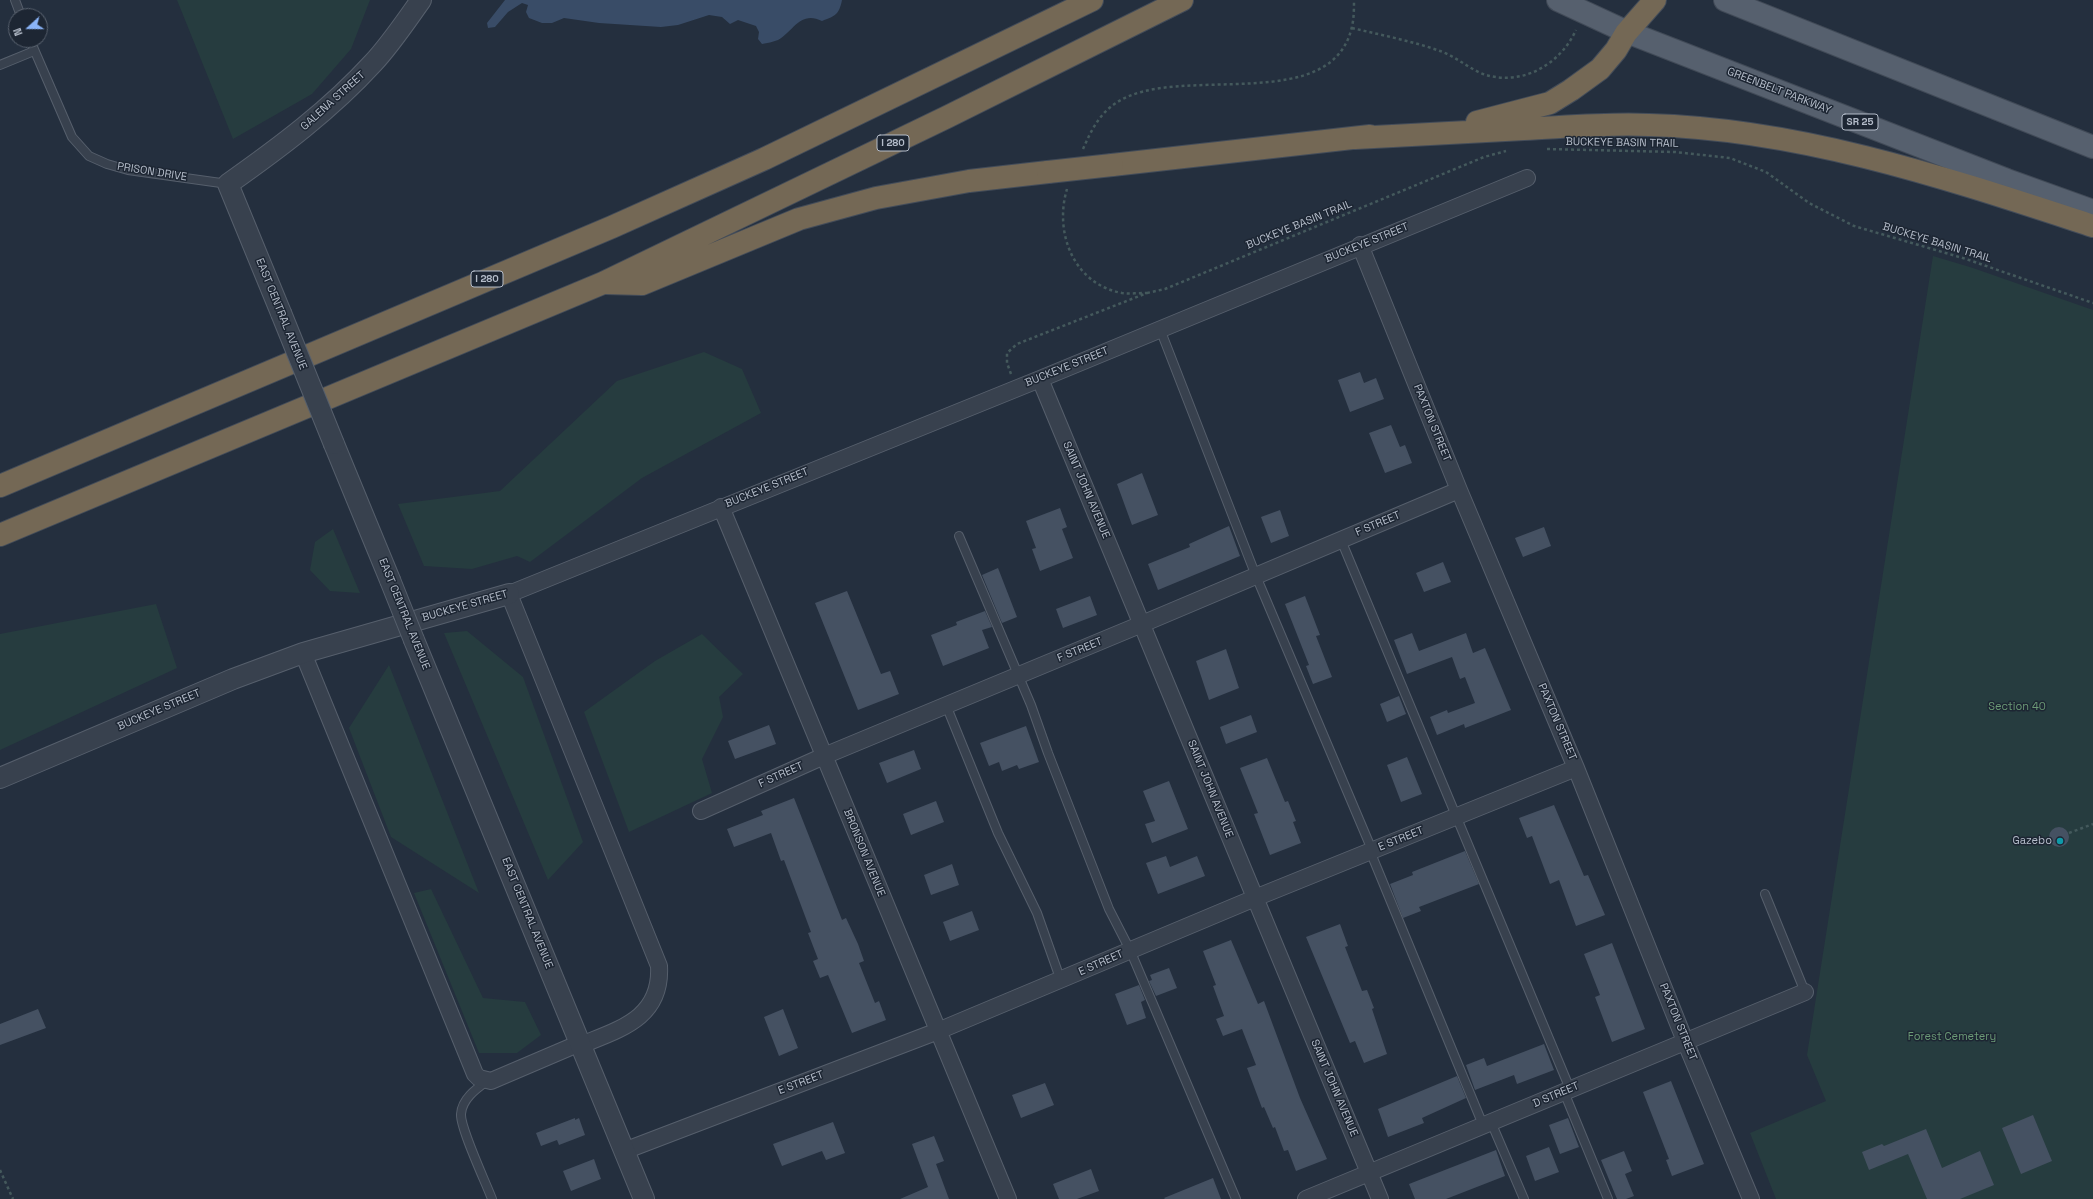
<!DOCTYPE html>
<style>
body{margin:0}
#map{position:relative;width:2093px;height:1199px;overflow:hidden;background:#242f3e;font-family:"Space Grotesk",sans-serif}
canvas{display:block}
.north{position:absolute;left:8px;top:8px;width:40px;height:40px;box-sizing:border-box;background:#1d2633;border:1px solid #59626f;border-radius:50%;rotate:249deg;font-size:11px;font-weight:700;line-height:16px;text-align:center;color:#b4bcc9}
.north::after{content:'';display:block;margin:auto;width:14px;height:18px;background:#8ab4f8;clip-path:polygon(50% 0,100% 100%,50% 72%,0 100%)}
</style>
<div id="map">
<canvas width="2093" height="1199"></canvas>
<div class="north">N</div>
</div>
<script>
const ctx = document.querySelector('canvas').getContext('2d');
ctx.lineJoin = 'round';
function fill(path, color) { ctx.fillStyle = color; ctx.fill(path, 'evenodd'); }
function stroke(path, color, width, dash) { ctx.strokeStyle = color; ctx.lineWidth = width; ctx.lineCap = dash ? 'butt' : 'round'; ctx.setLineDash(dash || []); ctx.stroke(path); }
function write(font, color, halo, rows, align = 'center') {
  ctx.font = font + ' "Space Grotesk",sans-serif'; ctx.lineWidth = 3; ctx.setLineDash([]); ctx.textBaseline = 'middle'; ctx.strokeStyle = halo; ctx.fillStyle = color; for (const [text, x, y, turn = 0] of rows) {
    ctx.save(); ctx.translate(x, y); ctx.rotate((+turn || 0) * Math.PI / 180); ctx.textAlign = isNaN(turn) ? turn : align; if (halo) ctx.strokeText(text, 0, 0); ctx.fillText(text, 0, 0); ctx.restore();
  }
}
fill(new Path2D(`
 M177,0H370L351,49L312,94L233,139Z
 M1933,256L1973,268L2093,310V1199H1776L1750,1133L1826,1101L1807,1055Z
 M704,352L742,369L761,413L642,478L530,562L517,556L472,569L424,566L398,504L500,491L617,381Z
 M333,529L360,593L330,591L310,570L315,542Z
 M156,604L177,668L0,750V634Z
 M467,631L523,677L583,842L548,880L444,633Z
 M702,634L743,674L719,697L723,717L702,759L712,793L629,832L584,712L655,661Z
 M389,665L479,893L391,837L349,728Z
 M431,889L483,998L525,1002L541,1035L517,1053H479L414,893Z`), '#263c3f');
fill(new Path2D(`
 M505,0H842C839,15 835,16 822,21C800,10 793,32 778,40C773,42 767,43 762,44L758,39L759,32L756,26L738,20L730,24L722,17L709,15L678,25L661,27L599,23L564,18L552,23H542L529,18L526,12L528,5L522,3L508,12L495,27L488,28L487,23Z`), '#394c67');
fill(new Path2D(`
 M1360,372L1364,383L1376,378L1384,399L1350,412L1338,380Z
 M1391,425L1400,447L1405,445L1412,463L1385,473L1369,433Z
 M1142,473L1158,515L1132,525L1117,484Z
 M1060,508L1067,527L1062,529L1073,558L1040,571L1032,549L1036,548L1026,521Z
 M1280,510L1289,536L1271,543L1261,517Z
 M1229,526L1240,556L1158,590L1148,564L1190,547L1189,544Z
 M1544,527L1551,546L1523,557L1515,538Z
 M1443,562L1451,582L1424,592L1416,573Z
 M998,568L1017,617L1002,623L982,575Z
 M847,591L881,674L890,671L899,694L858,710L815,603Z
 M1090,596L1097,615L1063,628L1056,609Z
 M1305,596L1320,635L1316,636L1332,677L1313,684L1306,666L1309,665L1285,604Z
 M985,611L992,627L982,630L989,648L943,666L931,635L957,625L956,622Z
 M1412,633L1419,651L1466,633L1473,653L1485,648L1511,710L1465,728L1464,724L1437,735L1430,717L1447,710L1448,713L1475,703L1465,677L1460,679L1452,657L1407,674L1394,640Z
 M1226,649L1239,688L1209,700L1196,661Z
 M1399,696L1406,714L1387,722L1380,704Z
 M1251,715L1257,732L1226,744L1220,727Z
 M769,725L776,744L735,759L728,741Z
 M1026,726L1039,762L1019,769L1017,765L1002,771L999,762L989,766L980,743Z
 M914,750L921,769L887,783L879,763Z
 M1407,757L1422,794L1401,802L1387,765Z
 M1267,758L1285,802L1288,801L1296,821L1293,822L1301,843L1270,855L1254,814L1258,813L1240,768Z
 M1169,781L1188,829L1152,843L1145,824L1155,821L1143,791Z
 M794,798L842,920L846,918L858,944L864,961L859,963L875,1003L879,1001L886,1020L852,1033L828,975L820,978L813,961L818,959L808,933L811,932L784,860L781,861L771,833L734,847L727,829L763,815L761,811Z
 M936,801L944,822L911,835L903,814Z
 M1554,805L1584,876L1588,875L1605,915L1576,926L1559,880L1550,884L1532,836L1527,838L1519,818Z
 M2049 837a10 10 0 1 1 20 0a10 10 0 1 1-20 0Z
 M1465,851L1479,884L1419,907L1421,911L1403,918L1390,884L1413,875L1412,872Z
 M1166,856L1170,867L1197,856L1205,876L1158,894L1146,863Z
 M952,864L959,885L931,895L924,875Z
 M972,911L979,930L950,941L943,922Z
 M1340,924L1348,946L1345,947L1362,991L1367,990L1374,1008L1372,1009L1387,1054L1364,1063L1355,1041L1350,1043L1306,937Z
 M1231,940L1258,1004L1264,1001L1300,1098L1327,1159L1296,1171L1288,1150L1284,1151L1275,1127L1273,1128L1264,1107L1262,1108L1247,1068L1256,1065L1242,1029L1223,1036L1216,1019L1224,1016L1213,986L1216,985L1203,951Z
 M1612,943L1645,1029L1612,1042L1595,997L1600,995L1584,954Z
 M1169,968L1177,988L1156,996L1149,981L1152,980L1150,975Z
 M1139,985L1145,1000L1141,1002L1146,1018L1127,1025L1115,994Z
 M38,1009L46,1028L0,1045V1024Z
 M783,1009L798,1048L779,1056L764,1017Z
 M1544,1044L1554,1070L1517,1084L1514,1075L1475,1090L1466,1065L1484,1058L1487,1066Z
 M1457,1076L1466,1098L1422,1118L1424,1123L1388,1137L1378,1109Z
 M1671,1081L1704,1164L1672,1176L1666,1160L1669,1159L1643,1092Z
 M1045,1083L1054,1105L1021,1118L1012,1095Z
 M2033,1115L2052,1161L2021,1174L2002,1128Z
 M575,1118V1120L579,1118L585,1135L559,1145L557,1140L541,1146L536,1133Z
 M1568,1118L1579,1147L1560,1154L1549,1125Z
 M833,1122L845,1153L826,1160L822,1151L782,1166L773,1144Z
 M1926,1129L1942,1168L1980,1151L1994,1185L1960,1199H1927L1908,1154L1869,1170L1862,1152L1882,1144L1884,1146Z
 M934,1136L944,1161L936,1164L949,1199H900L928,1187L912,1144Z
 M1549,1147L1559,1172L1535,1181L1526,1156Z
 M1496,1150L1505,1176L1446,1199H1415L1409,1184Z
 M1624,1151L1632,1171L1625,1174L1634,1196L1626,1199H1617L1601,1160Z
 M594,1159L601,1179L571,1191L563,1171Z
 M1091,1169L1099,1191L1077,1199H1059L1053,1184Z
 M1213,1178L1221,1199H1165L1164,1198Z`), '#455162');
const service = new Path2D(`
 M15,0L21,16
 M30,40L72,137L89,156L107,164L128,170L228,184
 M0,65L34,51
 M1160,329L1256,576L1372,850
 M959,536L1031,705L1048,753L1109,909L1130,950L1236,1199
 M1341,540L1570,1089
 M946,705L998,833L1037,913L1061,981
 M1370,851L1483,1125
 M1765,894L1805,992
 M487,1081C476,1089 462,1099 461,1114C460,1128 486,1183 492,1199
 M1564,1092L1608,1199
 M1491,1122L1524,1199`);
const minor = new Path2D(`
 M1360,245L1459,490L1576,768L1685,1041L1751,1199
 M1040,379L1380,1199
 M721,507L1008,1199
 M303,653L475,1074L479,1078L491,1081L580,1043
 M701,811L824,756L1142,624L1459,490
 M581,1045C620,1029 662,1018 659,966L509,594L1040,379L1527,178
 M624,1151L938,1031L1255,898L1576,768
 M1306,1199L1805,992`);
const tertiary = new Path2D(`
 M281,313L228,184C279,148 330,110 373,63C390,45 406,21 421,0
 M334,444L390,580
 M414,640L644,1199
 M0,778L233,679L303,653L509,594`);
const primary = new Path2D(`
 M1558,0L1627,32L2007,180L2093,211
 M1725,0L2093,147`);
const motorway = new Path2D(`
 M1477,122L1550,103L1571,90L1600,69L1616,50L1626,33L1655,0
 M1355,138C1411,135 1468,132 1524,129C1566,127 1607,123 1649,125C1802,129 1949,179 2093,226
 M1112,165L1370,136
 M606,283L642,284L799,219L876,198L969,181L1048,172
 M0,486L612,227L764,159L1092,0
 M0,535L603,283L947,117L1182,0`);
stroke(service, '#565f6c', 10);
stroke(minor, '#565f6c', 18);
stroke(tertiary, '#565f6c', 22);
stroke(primary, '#414a57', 24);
stroke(motorway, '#434c59', 24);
stroke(new Path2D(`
 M1352,28C1381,35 1412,41 1440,51C1455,56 1468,68 1483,74C1521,87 1560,65 1576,30
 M1083,149C1091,131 1099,114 1116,103C1177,61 1338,120 1353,21C1354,14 1354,7 1354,0
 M1547,149L1675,152L1730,158L1766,172L1809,203L1854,226L1966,259L2093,303
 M1147,293L1165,289L1484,157L1506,151
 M1011,374L1007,363V353L1017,344L1147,293C1139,293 1130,294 1122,293C1073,284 1054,232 1067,189
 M2069,833L2093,824
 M0,1170L13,1199`), '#44595c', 2.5, [3, 3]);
stroke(service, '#38414e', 8);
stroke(minor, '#38414e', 16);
stroke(tertiary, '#38414e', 20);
stroke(primary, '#56606e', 22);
stroke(motorway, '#746855', 22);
const tertiaryBridge = new Path2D(`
 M281,313L334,444
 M390,580L414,640`);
const motorwayBridge = new Path2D(`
 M1048,172L1112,165`);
stroke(tertiaryBridge, '#565f6c', 22, []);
stroke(motorwayBridge, '#434c59', 24, []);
stroke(tertiaryBridge, '#38414e', 20);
stroke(motorwayBridge, '#746855', 22);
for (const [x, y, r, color] of [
 [2060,841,4,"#0f9aa8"]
]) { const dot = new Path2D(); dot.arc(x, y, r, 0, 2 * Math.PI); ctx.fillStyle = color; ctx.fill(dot); stroke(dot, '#1d2633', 1.5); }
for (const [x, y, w] of [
 [1860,122,36],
 [893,143,32],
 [487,279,32]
]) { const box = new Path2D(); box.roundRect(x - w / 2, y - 8, w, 16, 3); ctx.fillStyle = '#1d2633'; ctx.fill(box); stroke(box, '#b4bcc9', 1); }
write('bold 10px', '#b4bcc9', null, [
 ["SR 25",1860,122],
 ["I 280",893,143],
 ["I 280",487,279]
]);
write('11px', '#b4bcc9', '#1d2633', [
 ["GREENBELT PARKWAY",1779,91,21],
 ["GALENA STREET",333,101,-42],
 ["BUCKEYE BASIN TRAIL",1622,143,1],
 ["PRISON DRIVE",152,172,9],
 ["BUCKEYE BASIN TRAIL",1299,225,-22],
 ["BUCKEYE STREET",1367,243,-22],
 ["BUCKEYE BASIN TRAIL",1937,243,17],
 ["EAST CENTRAL AVENUE",281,314,68],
 ["BUCKEYE STREET",1067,367,-22],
 ["PAXTON STREET",1432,423,68],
 ["BUCKEYE STREET",767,488,-22],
 ["SAINT JOHN AVENUE",1086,490,67],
 ["F STREET",1378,524,-23],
 ["BUCKEYE STREET",465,606,-16],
 ["EAST CENTRAL AVENUE",404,614,68],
 ["F STREET",1080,650,-22],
 ["BUCKEYE STREET",159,710,-23],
 ["PAXTON STREET",1557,722,67],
 ["F STREET",781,775,-24],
 ["SAINT JOHN AVENUE",1210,789,68],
 ["E STREET",1401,839,-22],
 ["BRONSON AVENUE",864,853,68],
 ["EAST CENTRAL AVENUE",527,913,68],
 ["E STREET",1101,963,-24],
 ["PAXTON STREET",1678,1022,68],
 ["E STREET",801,1083,-21],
 ["SAINT JOHN AVENUE",1334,1088,67],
 ["D STREET",1556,1095,-23]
]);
write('11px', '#6b9a76', '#1d2633', [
 ["Section 40",2017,707],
 ["Forest Cemetery",1952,1037]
]);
write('11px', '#b4bcc9', '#1d2633', [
 ["Gazebo",2052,841]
], 'right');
</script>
